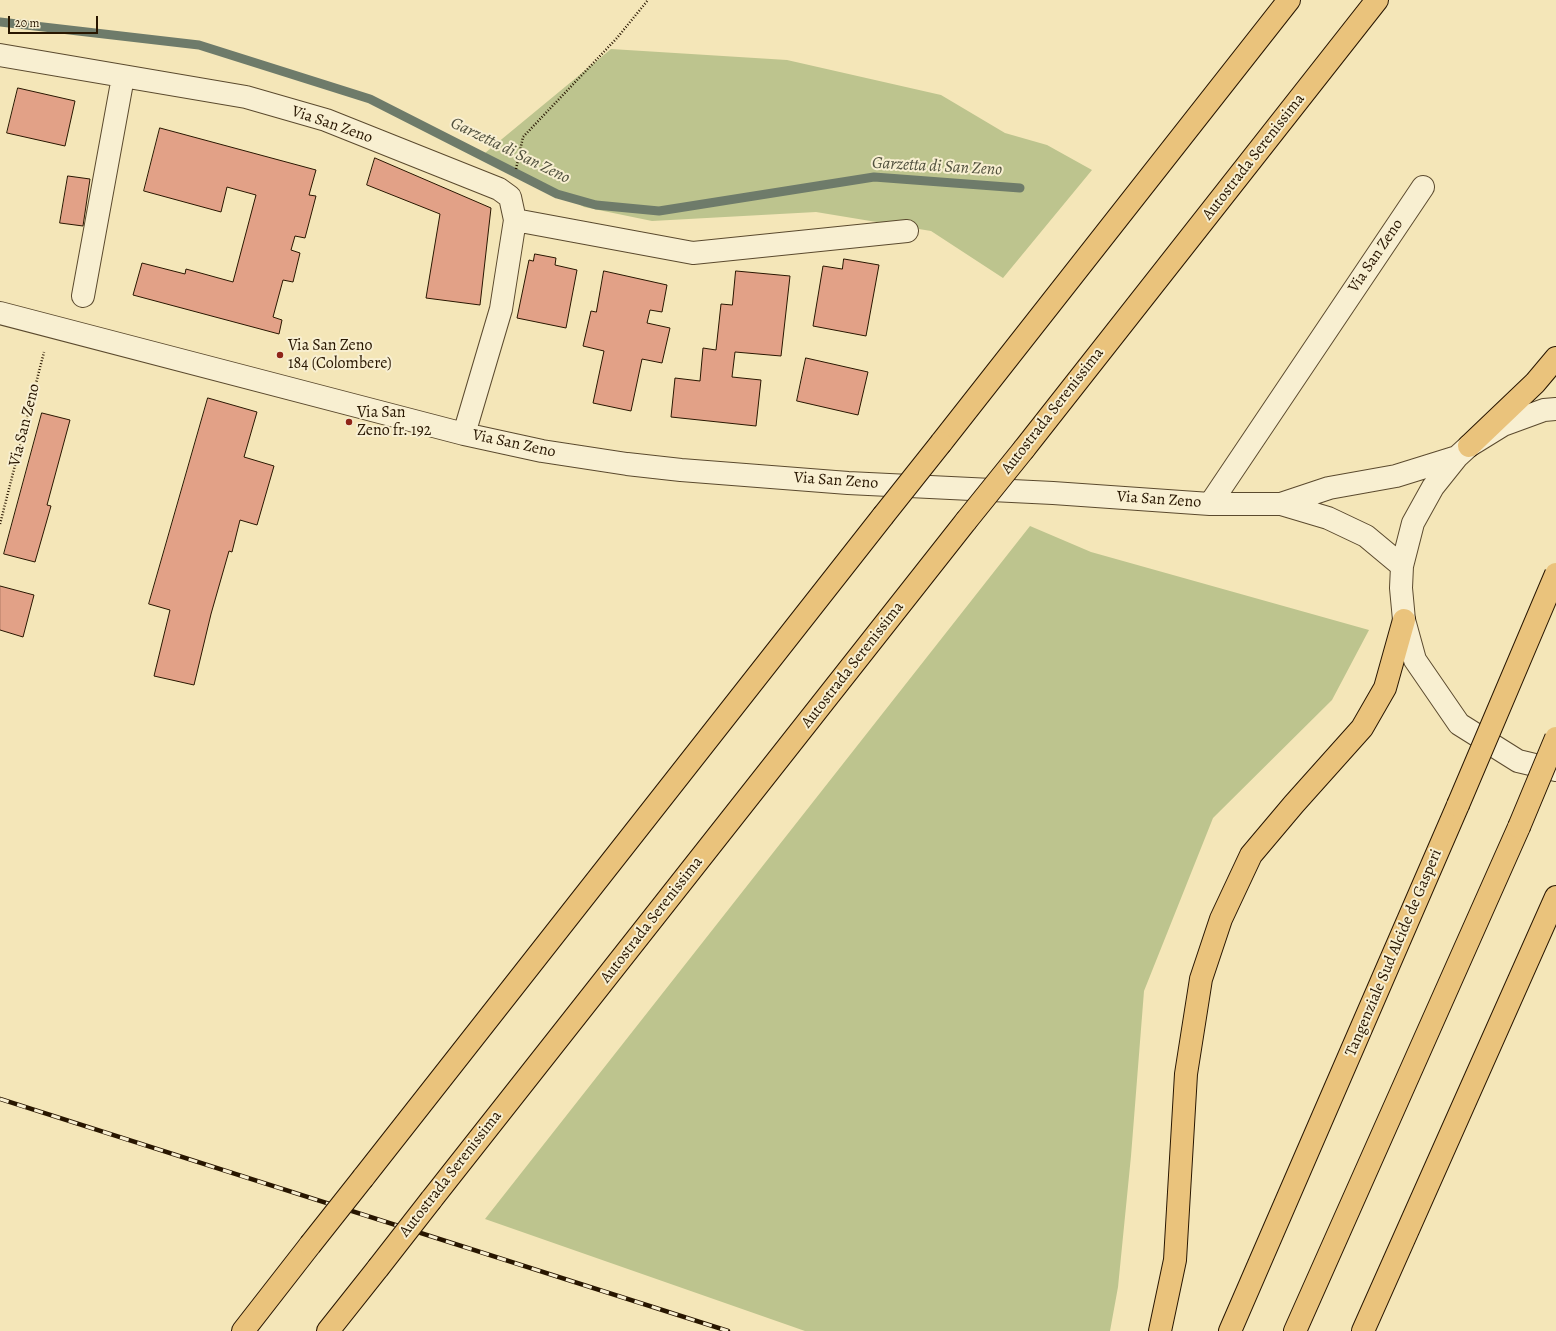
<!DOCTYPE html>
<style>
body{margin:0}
#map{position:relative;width:1556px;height:1331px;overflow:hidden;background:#f4e6b8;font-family:Alegreya,serif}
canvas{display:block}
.scale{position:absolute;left:8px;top:16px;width:90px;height:18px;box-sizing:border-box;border:2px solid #281600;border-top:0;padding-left:5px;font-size:12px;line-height:14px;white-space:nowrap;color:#281600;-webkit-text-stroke:3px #f8efd1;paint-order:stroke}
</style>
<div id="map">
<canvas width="1556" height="1331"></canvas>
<div class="scale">20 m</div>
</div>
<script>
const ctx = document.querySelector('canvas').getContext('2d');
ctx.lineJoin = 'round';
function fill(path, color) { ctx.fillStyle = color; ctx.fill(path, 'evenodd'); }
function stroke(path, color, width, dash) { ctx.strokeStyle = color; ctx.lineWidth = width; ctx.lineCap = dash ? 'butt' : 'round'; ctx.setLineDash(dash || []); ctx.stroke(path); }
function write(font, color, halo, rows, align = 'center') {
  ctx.font = font + ' Alegreya,serif'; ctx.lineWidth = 4; ctx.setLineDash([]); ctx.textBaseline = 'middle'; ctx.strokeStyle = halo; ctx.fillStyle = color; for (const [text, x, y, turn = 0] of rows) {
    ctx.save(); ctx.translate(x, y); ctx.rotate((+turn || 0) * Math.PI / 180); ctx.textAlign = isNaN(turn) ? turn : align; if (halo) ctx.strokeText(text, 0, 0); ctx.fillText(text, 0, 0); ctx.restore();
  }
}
fill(new Path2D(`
 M611,49L787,60L941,95L1005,133L1047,145L1092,170L1003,278L931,231L816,212L652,221L584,207L485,153Z
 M1030,526L1091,552L1369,630L1332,700L1213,818L1144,991L1131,1156L1118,1287L1110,1331H805L485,1219Z`), '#bdc48e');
stroke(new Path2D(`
 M0,22L199,45L370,99L557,194L596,205L659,211L874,177L1020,188`), '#6e7b6a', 9);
const building = new Path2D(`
 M18,88L75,101L65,146L7,133Z
 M160,128L316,170L309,195L316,196L305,238L295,236L291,250L300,253L293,282L283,280L273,317L282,320L279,334L133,295L142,263L185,274L186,269L233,282L256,195L227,187L221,212L144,191Z
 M375,158L491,208L480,305L426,298L440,214L367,185Z
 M68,176L90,179L83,226L60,223Z
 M535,254L556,258L555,265L577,270L566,328L517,318L529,260L533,261Z
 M844,259L879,265L866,336L813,326L823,266L842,269Z
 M604,271L667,285L662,312L650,310L647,323L670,328L662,363L642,359L631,411L593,403L604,351L583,346L591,311L596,312Z
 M736,271L790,276L781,356L735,352L732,377L761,380L756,426L671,417L675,378L700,381L703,348L716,350L721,304L732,305Z
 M806,358L868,372L858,415L797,401Z
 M208,398L257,412L244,457L274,466L257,525L240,520L232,552L229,551L211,614L194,685L154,676L170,610L149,604Z
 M42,413L70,420L47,505L51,506L35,562L4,554Z
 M0,586L34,595L23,637L0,630Z`);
fill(building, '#e2a187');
stroke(building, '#281600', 1);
const minor = new Path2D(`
 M0,55L246,97L326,120L499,189L510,197L515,220L501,309L464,434
 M515,220L693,253L907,231
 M83,296L123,77
 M0,313L464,434L542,451L627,464L681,470L848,483L1053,493L1210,504H1281L1328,518L1366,536L1402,566
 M1556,409L1544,410L1503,425L1469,446L1457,457L1433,487L1413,523L1402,566L1401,588L1404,620L1415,660L1459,724L1518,761L1556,770
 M1210,504L1423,187
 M1281,504L1329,488L1396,476L1457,457`);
const highway = new Path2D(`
 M941,443L1289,0
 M1469,446L1535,383L1556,358
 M1024,449L1377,0
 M363,1178L883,516
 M431,1200L966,521
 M243,1331L310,1245
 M328,1331L378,1268
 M1160,1331L1175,1260L1186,1074L1201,979L1221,919L1251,855L1294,804L1362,728L1385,688L1404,620
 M1230,1331L1458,805
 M1295,1331L1519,827
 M1363,1331L1556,897`);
stroke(minor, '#5b4a2e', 24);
stroke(highway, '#281600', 24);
stroke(new Path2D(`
 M516,169L523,137L617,38L648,0
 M0,524L44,352`), '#281600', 2.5, [1, 2]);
stroke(minor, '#f8efd1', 22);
stroke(highway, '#eac37c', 22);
const rail = new Path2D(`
 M0,1099L728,1331`);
stroke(rail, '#281600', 4.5);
stroke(rail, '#f8efd1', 3, [9]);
const highwayBridge = new Path2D(`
 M883,516L941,443
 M966,521L1024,449
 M1458,805L1556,574
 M1519,827L1556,738
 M310,1245L363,1178
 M378,1268L431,1200`);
stroke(highwayBridge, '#281600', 24, []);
stroke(highwayBridge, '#eac37c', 22);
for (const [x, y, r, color] of [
 [280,355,4,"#8f2418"],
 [349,422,4,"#8f2418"]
]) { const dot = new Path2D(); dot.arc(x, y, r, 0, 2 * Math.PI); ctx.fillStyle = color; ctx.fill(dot); stroke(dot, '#f8efd1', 1.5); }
write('16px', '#281600', '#f8efd1', [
 ["Via San Zeno",332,125,19],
 ["Autostrada Serenissima",1254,157,-52],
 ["Via San Zeno",1376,256,-56],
 ["Autostrada Serenissima",1053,411,-52],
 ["Via San Zeno",25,425,-76],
 ["Via San Zeno",514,444,12],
 ["Via San Zeno",836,481,4],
 ["Via San Zeno",1159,500,4],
 ["Autostrada Serenissima",853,665,-52],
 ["Autostrada Serenissima",652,920,-52],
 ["Tangenziale Sud Alcide de Gasperi",1394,953,-67],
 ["Autostrada Serenissima",451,1174,-52]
]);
write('16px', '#281600', '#f8efd1', [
 ["Via San Zeno",288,346],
 ["184 (Colombere)",288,364],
 ["Via San",357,413],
 ["Zeno fr. 192",357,431]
], 'left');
write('italic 17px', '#51513e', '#f8efd1', [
 ["Garzetta di San Zeno",510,151,26],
 ["Garzetta di San Zeno",937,167,3]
]);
</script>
